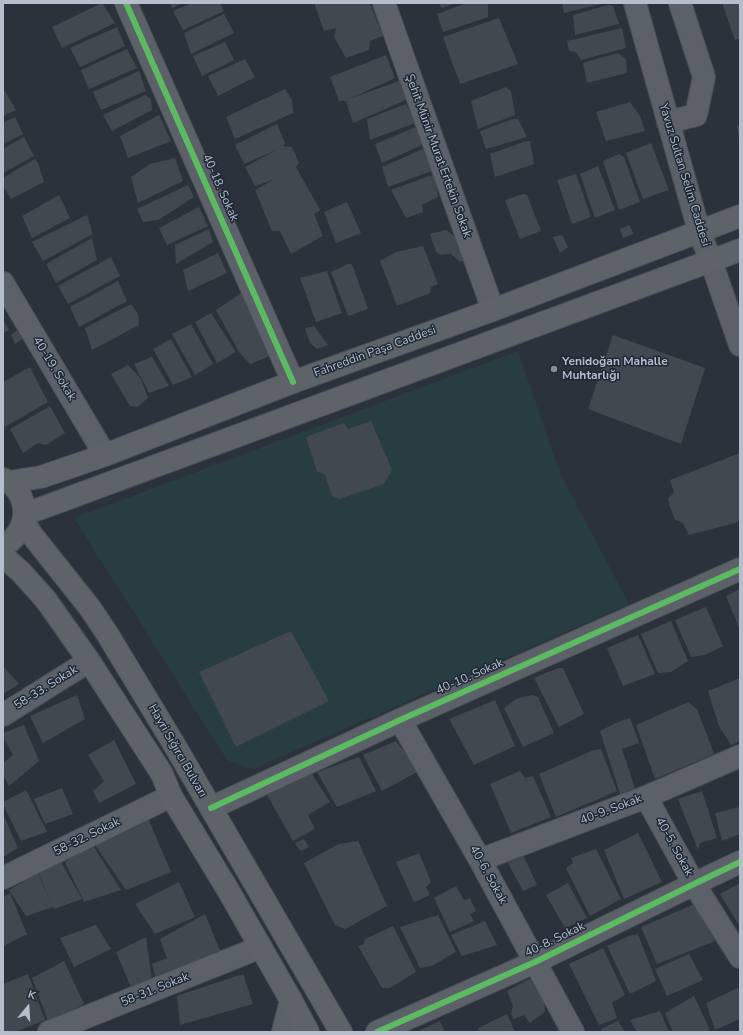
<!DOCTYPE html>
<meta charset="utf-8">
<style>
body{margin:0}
#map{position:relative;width:743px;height:1035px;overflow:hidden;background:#2b323b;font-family:"Nunito Sans",sans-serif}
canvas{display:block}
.frame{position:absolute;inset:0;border:4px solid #b6becb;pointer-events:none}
.north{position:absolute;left:8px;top:987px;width:40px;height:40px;-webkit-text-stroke:3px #1e2836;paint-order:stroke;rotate:18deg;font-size:11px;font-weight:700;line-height:16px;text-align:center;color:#b6becb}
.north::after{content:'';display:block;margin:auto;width:14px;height:18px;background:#b6becb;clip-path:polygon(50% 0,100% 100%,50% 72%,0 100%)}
</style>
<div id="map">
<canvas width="743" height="1035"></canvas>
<div class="frame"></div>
<div class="north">K</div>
</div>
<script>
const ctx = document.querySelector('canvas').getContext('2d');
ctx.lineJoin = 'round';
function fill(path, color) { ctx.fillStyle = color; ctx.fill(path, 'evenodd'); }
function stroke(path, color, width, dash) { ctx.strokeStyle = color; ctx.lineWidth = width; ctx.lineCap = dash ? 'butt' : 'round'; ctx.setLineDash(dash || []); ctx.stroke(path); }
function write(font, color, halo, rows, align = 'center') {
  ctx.font = font + ' "Nunito Sans",sans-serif'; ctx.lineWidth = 3; ctx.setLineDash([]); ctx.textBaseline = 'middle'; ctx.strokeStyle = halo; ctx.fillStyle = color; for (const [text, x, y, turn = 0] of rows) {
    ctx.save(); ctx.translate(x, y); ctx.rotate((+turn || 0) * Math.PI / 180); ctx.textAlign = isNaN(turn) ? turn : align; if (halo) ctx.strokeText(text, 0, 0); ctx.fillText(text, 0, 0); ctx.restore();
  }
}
fill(new Path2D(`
 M518,351L560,473L629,604L253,769L227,760L74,518Z`), '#283d41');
fill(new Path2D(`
 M102,3L115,23L62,48L52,27Z
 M170,3H183L172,8Z
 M192,3H220L224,11L183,30L173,11Z
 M314,3H370L383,36L370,41L369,50L346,58L334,37L336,28L324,31Z
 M439,3H455L442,8Z
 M467,3H487L488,4V17L443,32L437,14Z
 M562,3H601V4L564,13Z
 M722,3H740V38L735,40Z
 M608,5L613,6L619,24L575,35L573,15Z
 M224,14L234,33L191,54L184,33Z
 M499,18L518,64L460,84L443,37Z
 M117,27L125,46L80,67L70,48Z
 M622,28L626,48L581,60L576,52L569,51L567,41Z
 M225,42L234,60L202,76L193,56Z
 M127,49L137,68L89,89L81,70Z
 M618,53L626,59L627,73L587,83L583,63Z
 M386,55L395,78L349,99L399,81L406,100L353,123L346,101H339L330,77Z
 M245,59L255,77L218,96L208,76Z
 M139,71L146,91L101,110L93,92Z
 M506,87L511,91L515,115L478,129L471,101Z
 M285,89L292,100L293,113L235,139L226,117Z
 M5,91L16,110L3,116V92Z
 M145,95L151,99L152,110L112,131L103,115Z
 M630,102L640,116L645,131L606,141L596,112Z
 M406,104L415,123L370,140L367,119Z
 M159,115L171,141L128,158L120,136Z
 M15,117L23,134L3,144V123Z
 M513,119H518L527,137L486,149L480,131Z
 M277,124L285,143L283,146L292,147L299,163L296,167L320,210L314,214L323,236L291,254L280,231H272L255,190L273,180L255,186L245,167L276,150L244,164L235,145Z
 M740,125V139H739L737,126Z
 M416,127L422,145L382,163L375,144Z
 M24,137L34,156L3,173V149Z
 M526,141H530L534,164L495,177L490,154Z
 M651,143L669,190L643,199L626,153Z
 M423,149L432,171L388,187L382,167Z
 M619,154L624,157L640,202L619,210L603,161Z
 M175,158L183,181L138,203L131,177L150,164Z
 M35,159L38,163L44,182L11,199L3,186V178Z
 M598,166L615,210L595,218L580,174Z
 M576,174L591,217L572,224L557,180Z
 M429,176H435L438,197L422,205L423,212L406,218L391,190Z
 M188,185L194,197L158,220L143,222L137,209Z
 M523,194L527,195L541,231L520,239L505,200Z
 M59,195L70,218L32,238L22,216Z
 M347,202L361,233L336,243L324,212Z
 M199,207L208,226L167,245L159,228Z
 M87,215L93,234L43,261L32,242Z
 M629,225L634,234L623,238L620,229Z
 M209,229L213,242L176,264L175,245Z
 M446,230L457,238L465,260L460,262L451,254L441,255L436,252L430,234Z
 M562,235L568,247L560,253L553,237Z
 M92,238L97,260L56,283L46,264Z
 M423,246L438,284L431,287L430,293L397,306L380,261L396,252Z
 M218,253L227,273L188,291L183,270Z
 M111,257L120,276L68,304L58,286Z
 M348,264H352L368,309L348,316L331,272Z
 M327,271L342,313L316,322L300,278Z
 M118,281L127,301L79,327L70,307Z
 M243,292L275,354L250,364L239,352L216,310Z
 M131,304L138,314L139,325L92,350L85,328Z
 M211,313L236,352L217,363L195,322Z
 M3,320L9,330L3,333Z
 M191,324L213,364L195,375L172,334Z
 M314,326L328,345L317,349L310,343L305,328Z
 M21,327L29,335L15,344L11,335Z
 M613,335L705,368L681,444L588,409Z
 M171,339L192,377L173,385L153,349Z
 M152,357L169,386L149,393L134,364Z
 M128,365L141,379L148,398L137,407L130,406L111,374Z
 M30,367L48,402L5,427L3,424V382Z
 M50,406L65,433L46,445L38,443L23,453L10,429Z
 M371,421L392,470L384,484L339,499L332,496L325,475L317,471L306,437L344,423L348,429Z
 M740,453V520L735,523L689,535L683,523L675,520L669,504L668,498L674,493L670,480Z
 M740,589V630L726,596Z
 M706,607L723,646L705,655L691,657L675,620Z
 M671,621L688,661L671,672L658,673L641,634Z
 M291,631L329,701L236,747L199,672Z
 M638,635L655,674L623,686L607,648Z
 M3,666L19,684L3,694Z
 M558,668H563L584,714L559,727L534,678Z
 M740,678V741L731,745L719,726L708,691Z
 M77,695L85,719L43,743L30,716Z
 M532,695L538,697L554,733L523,747L504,708L516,699Z
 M495,700L515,746L474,765L449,719Z
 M688,702L697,709L714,754L655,779L636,725Z
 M630,718L639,743L622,749L635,788L620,794L600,731L620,721Z
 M24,725L39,761L9,786L3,775V763L13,755L3,737V733Z
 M114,740L136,784L99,803L93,791L104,781L88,755Z
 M396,741L419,771L382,791L363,755Z
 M601,749L617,791L556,817L539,774L594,750Z
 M359,757L376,791L337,807L317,772Z
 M520,771L525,778L533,776L551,817L511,833L490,784Z
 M312,774L330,802L308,815L315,829L293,841L267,795Z
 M62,788L73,814L45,824L34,799Z
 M26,790L47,832L21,841L3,804V802Z
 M702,791L717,838L700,843L698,850L678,799Z
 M740,807V834L722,841L715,813Z
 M3,814L18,848L3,857Z
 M148,818L171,872L126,890L95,845Z
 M638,833L662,882L624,899L604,850Z
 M304,839L309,847L300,851L295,843Z
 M358,841L387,906L345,929L335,925L304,863L339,844Z
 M92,844L121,890L84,902L65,862Z
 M596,849L621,899L590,916L566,868L573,863L571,858Z
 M419,853L431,882L426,887L430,895L414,902L396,862Z
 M523,855L537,885L523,891L508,863Z
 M61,862L82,899L54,909L53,907L26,916L9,890L38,873L52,905L39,874Z
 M179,882L195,917L155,934L135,904Z
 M568,883L587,918L565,928L546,895Z
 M740,883V927L720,894Z
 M456,886L464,900L470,898L476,911L470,914L474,921L450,932L434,898Z
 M10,893L27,934L3,946V897Z
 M695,904L715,941L657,964L641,927Z
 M205,914L221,953L157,982L152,964L167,958L160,939Z
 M438,915L456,952L432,966L420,968L400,927Z
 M485,921L497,945L462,956L451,935Z
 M96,925L111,949L74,967L60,938Z
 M393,926L416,972L390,988H382L358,946L364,944L365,939Z
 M638,934L656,981L630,994L607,946L629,936Z
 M146,937L152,981L132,990L116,952Z
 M603,948L625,995L612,1003L617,1018L599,1025L569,964Z
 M689,954L703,980L667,996L655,969Z
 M64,961L84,1004L48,1021L32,978Z
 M28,974L45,1020L15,1032H3V984Z
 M243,974L253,1004L180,1025L177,996Z
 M533,977L544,998L545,1012L530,1023L524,1015L514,1019L511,1014L513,1006L507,991Z
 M738,988L740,992V1019L715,1030L706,1003Z
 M694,996L710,1030L705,1032H673L665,1013Z
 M660,1011L669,1032H637L630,1020Z
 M507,1014L515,1032H480L478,1028Z
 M440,1021L445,1032H416Z
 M618,1021L625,1032H602L601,1029Z`), '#42484f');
const minor = new Path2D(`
 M126,3L293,382
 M384,3L493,310
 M635,3L699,231L711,261L740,345
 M668,122L696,115L704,77L680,3
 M3,283L105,455
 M3,715L89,661
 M400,720L480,860L573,1032
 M646,797L694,884L740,957
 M211,808L400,720L740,569
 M480,860L646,797L740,756
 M3,878L171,796
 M49,1032L261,947
 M283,1032L291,1000
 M377,1032L535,962L694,884L740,862`);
const major = new Path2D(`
 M3,479C23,488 30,512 19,531C15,537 10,543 3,546
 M9,482L41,477L105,455L293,382L493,310L740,216
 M25,514L50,505L740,250
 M23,521L32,535L90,608L108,635L175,746L341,1032
 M3,556L21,572L46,600L89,661L162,774L171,796L228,890L291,1000L308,1032`);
stroke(minor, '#494e55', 24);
stroke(major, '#494e57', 24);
stroke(minor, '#5c6068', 22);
stroke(major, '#5e636a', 22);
stroke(new Path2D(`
 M126,3L293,382
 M211,808L400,720L740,569
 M377,1032L535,962L694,884L740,862`), '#5cba63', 6);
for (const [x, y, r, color] of [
 [554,369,4,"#858d99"]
]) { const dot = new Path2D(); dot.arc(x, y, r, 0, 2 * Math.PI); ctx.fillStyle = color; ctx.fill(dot); stroke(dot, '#1e2836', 1.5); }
write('12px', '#b6becb', '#1e2836', [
 ["Şehit Münir Murat Ertekin Sokak",438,156,70],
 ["Yavuz Sultan Selim Caddesi",684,175,73],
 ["40-18. Sokak",220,188,66],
 ["Fahreddin Paşa Caddesi",375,352,-20],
 ["40-19. Sokak",54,369,59],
 ["40-10. Sokak",470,677,-24],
 ["58-33. Sokak",46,688,-32],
 ["Hayri Sığırcı Bulvarı",177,751,60],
 ["40-9. Sokak",611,810,-21],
 ["58-32. Sokak",87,837,-26],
 ["40-5. Sokak",674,847,61],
 ["40-6. Sokak",488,875,61],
 ["40-8. Sokak",555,940,-26],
 ["58-31. Sokak",155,990,-22]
]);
write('bold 12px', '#b6becb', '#1e2836', [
 ["Yenidoğan Mahalle",562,362],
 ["Muhtarlığı",562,376]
], 'left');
</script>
